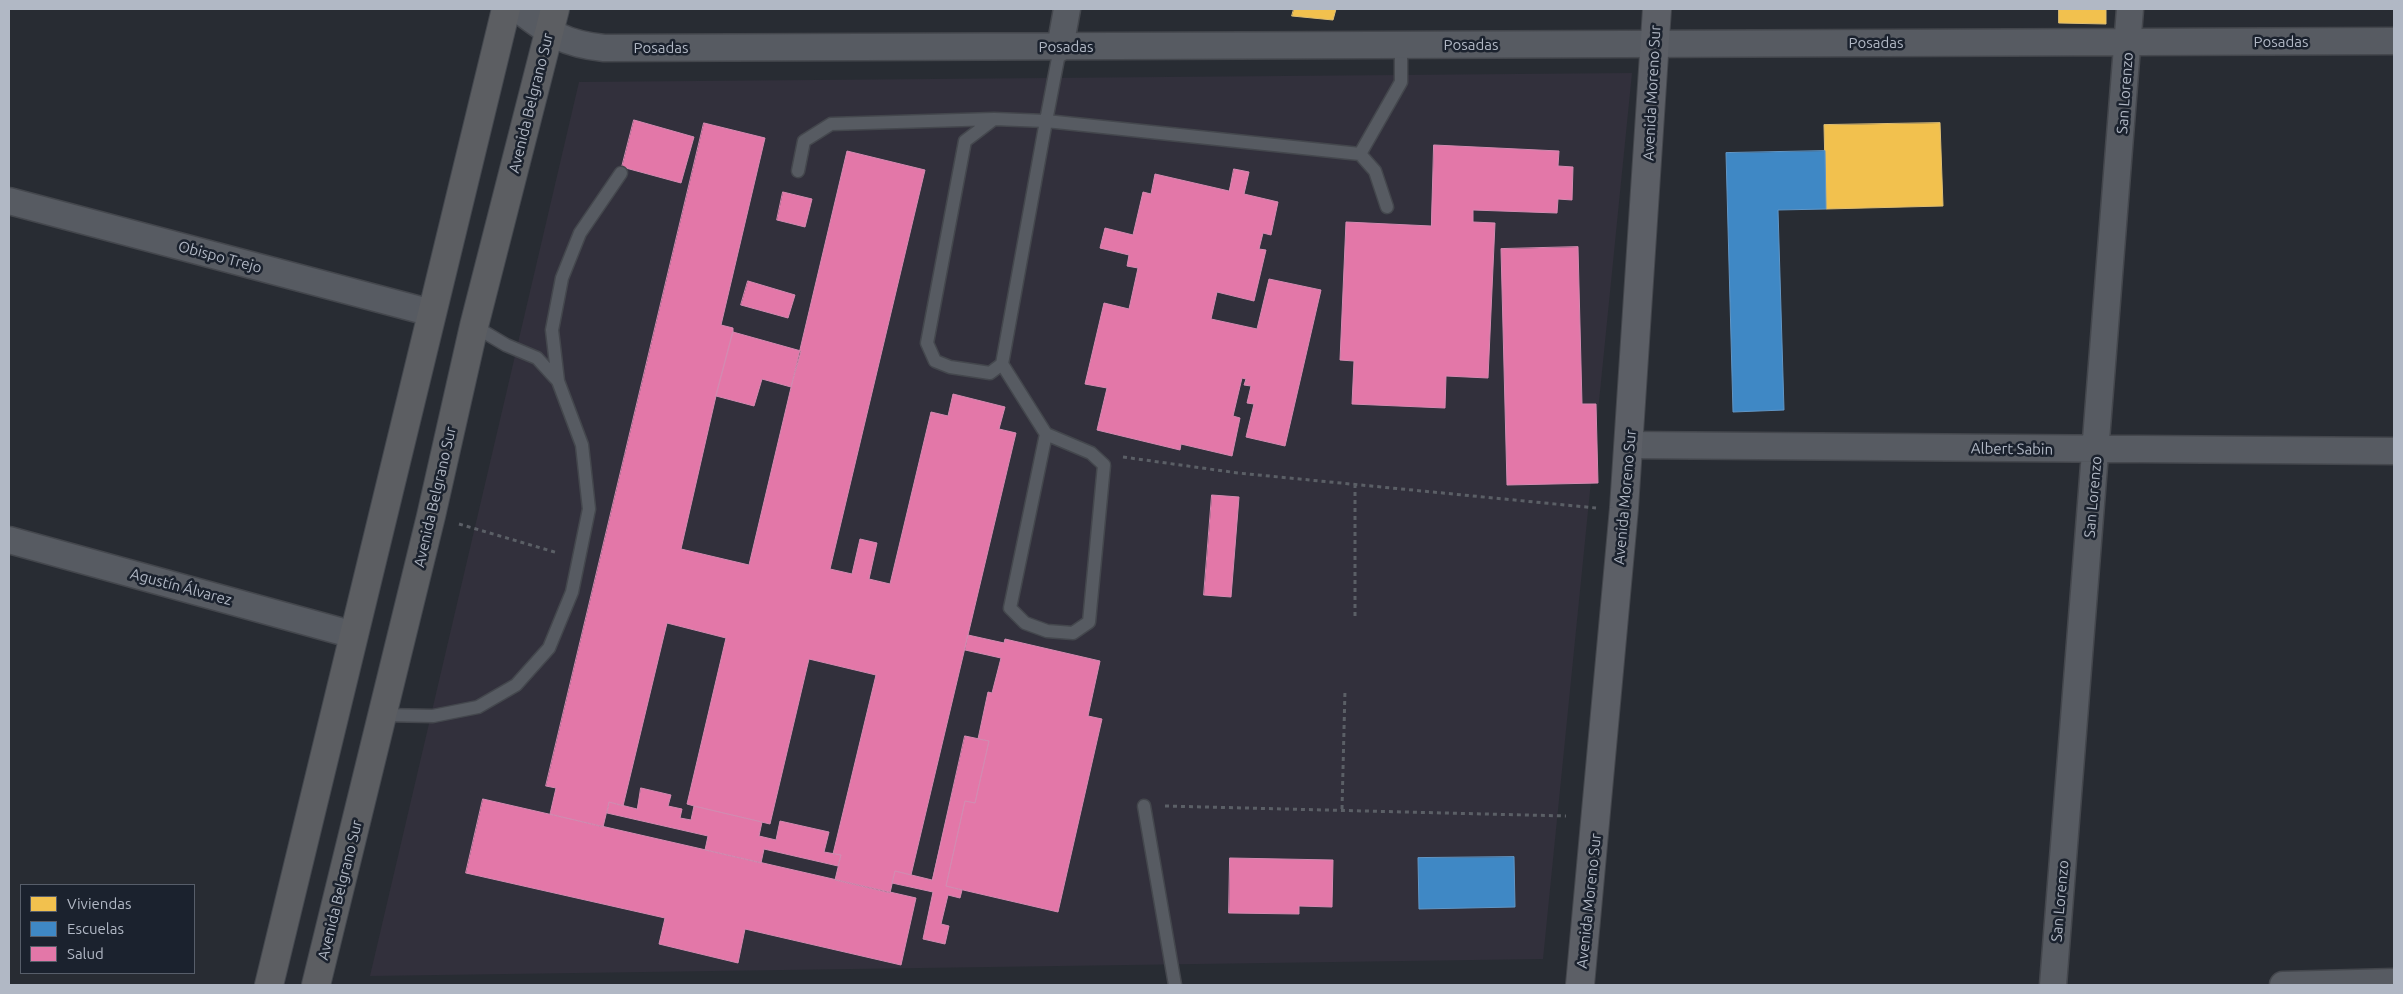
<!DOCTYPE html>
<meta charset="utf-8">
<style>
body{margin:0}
#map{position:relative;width:2403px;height:994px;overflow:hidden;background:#282c33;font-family:Ubuntu,sans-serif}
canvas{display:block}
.frame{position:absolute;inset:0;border:10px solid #b1b8c5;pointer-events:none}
.legend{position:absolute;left:20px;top:884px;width:175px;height:90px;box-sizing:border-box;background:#1b222e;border:1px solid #575e6a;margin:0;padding:6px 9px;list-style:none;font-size:15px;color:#b1b8c5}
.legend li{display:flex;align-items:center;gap:10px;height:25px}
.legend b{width:25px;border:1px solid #575e6a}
</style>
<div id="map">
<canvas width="2403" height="994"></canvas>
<div class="frame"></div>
<ul class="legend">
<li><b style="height:14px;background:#f2c14e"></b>Viviendas</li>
<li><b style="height:14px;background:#3f88c5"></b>Escuelas</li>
<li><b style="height:14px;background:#e377a8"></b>Salud</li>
</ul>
</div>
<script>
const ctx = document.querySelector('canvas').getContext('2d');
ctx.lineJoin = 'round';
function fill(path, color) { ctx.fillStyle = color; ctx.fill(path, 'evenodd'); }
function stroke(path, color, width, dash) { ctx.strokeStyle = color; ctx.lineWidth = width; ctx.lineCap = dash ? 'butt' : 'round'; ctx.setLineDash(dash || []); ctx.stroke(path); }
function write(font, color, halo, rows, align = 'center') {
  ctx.font = font + ' Ubuntu,sans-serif'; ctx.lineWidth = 5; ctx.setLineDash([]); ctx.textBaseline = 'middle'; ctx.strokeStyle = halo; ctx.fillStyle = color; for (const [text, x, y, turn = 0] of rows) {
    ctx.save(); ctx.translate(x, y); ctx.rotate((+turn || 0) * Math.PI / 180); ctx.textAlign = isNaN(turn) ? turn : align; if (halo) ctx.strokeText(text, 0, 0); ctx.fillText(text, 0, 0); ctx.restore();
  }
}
fill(new Path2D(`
 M1632,73L1543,959L370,976L579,82Z`), '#32303c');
const homes = new Path2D(`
 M1294,9H1336L1333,20L1292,16Z
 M2059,9H2106V24L2059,23Z
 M1940,123L1943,206L1826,209L1824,125Z`);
fill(homes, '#f2c14e');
stroke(homes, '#debe72', 1);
const schools = new Path2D(`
 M1825,151L1826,209L1778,210L1784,410L1733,412L1726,153Z
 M1514,857L1515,907L1419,909L1418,858Z`);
fill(schools, '#3f88c5');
stroke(schools, '#6196c5', 1);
const health = new Path2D(`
 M634,120L694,137L681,183L622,167Z
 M704,123L765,138L721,325L733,328V332L716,396L681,549L749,565L847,151L925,170L830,569L852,574L860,539L877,543L869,579L890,584L931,412L948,416L953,394L1005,407L999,429L1016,433L911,875L895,871L890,893L835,880L841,855L833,854L876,675L809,659L770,824L694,806L687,804L726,638L667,623L623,806L609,802L603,827L550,814L556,788L546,786Z
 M1434,145L1559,151L1558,166L1573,167L1572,200L1558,199L1557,213L1473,210V222L1495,223L1488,378L1446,376L1445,408L1352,404L1354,361L1340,360L1346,222L1431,226Z
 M1234,169L1249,172L1244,194L1278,202L1271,235L1263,233L1259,249L1266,250L1254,301L1217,292L1211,319L1257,329L1269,279L1321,290L1285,446L1246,437L1254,404L1247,403L1251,386L1244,385L1246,379L1242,378L1233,416L1240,418L1232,456L1181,444L1180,450L1097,430L1107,388L1085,384L1104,303L1129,309L1138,268L1127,266L1129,255L1100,248L1105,228L1133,235L1143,192L1151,194L1155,174L1229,191Z
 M783,192L812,199L805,227L777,220Z
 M1578,247L1582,404H1596L1598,483L1507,485L1501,249Z
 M748,281L795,295L788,318L741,305Z
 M733,332L801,351L791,387L762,379L754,406L716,396Z
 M1212,495L1239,497L1231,597L1204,595Z
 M968,635L1004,643L1005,639L1100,661L1088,716L1102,719L1058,912L946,886L965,801L975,803L989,741L978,739L988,692L992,693L1001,658L965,650Z
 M965,736L989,741L975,803L965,801L946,886L962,890L960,898L948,895L941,924L949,926L945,944L923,939L933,892L892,883L895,871L932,880Z
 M641,788L671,795L668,806L682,809L680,818L691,820L694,806L762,822L759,836L776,840L780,821L829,832L824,852L841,855L838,866L764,849L761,863L705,850L708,836L607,813L609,802L637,809Z
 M483,799L916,898L901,965L745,929L738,963L659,944L665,918L466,873Z
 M1230,858L1333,860L1332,907L1299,906V914L1229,913Z`);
fill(health, '#e377a8');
stroke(health, '#d48ab1', 1);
const lane = new Path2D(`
 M1060,48L1046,121L1002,364L990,373L950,367L935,361L927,343L965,141L994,119L1046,121L1360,154L1375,171L1387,207
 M1360,154L1401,82V45
 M798,171L804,141L831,124L994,119
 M1002,364L1046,434L1091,453L1104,465L1089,622L1073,633L1047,631L1025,623L1010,608L1046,434
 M558,381L552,330L562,278L580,233L621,173
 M383,715L433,716L478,707L516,685L549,648L572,592L589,509L582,445L558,381L537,358L506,345L474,326
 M1144,806L1175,985`);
const street = new Path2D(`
 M518,9C549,33 564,44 604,48L2394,41
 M1060,48L1067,9
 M9,201L432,313
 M1629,445L2394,451
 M9,540L354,635
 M2053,985L2130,9
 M2283,985L2394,982`);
const secondary = new Path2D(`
 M1580,985L1624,508L1657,9`);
const highway = new Path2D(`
 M269,985L506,9
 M316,985L431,516L474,326L555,9`);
stroke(lane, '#44474d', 15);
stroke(street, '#44474d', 29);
stroke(secondary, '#44474d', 30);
stroke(highway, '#44484f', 30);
stroke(new Path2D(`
 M1123,457L1238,473L1596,508
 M459,524L558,553
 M1355,616V485
 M1165,806L1566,816
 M1342,809L1345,690`), '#5b5f66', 3, [4, 4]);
stroke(lane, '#575b62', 12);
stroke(street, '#575b62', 26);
stroke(secondary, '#5c5f66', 28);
stroke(highway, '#5c5e62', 28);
write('15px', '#b1b8c5', '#1b222e', [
 ["Posadas",2281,42],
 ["Posadas",1876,43],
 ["Posadas",1471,45],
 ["Posadas",1066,47],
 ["Posadas",661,48],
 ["Avenida Moreno Sur",1652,93,-87],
 ["San Lorenzo",2125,93,-86],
 ["Avenida Belgrano Sur",531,103,-76],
 ["Obispo Trejo",220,257,15],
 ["Albert Sabin",2012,449,1],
 ["Avenida Belgrano Sur",435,497,-77],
 ["Avenida Moreno Sur",1625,497,-85],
 ["San Lorenzo",2093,497,-85],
 ["Agustín Álvarez",181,587,15],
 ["Avenida Belgrano Sur",340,890,-76],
 ["Avenida Moreno Sur",1589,901,-84],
 ["San Lorenzo",2060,901,-85]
]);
</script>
